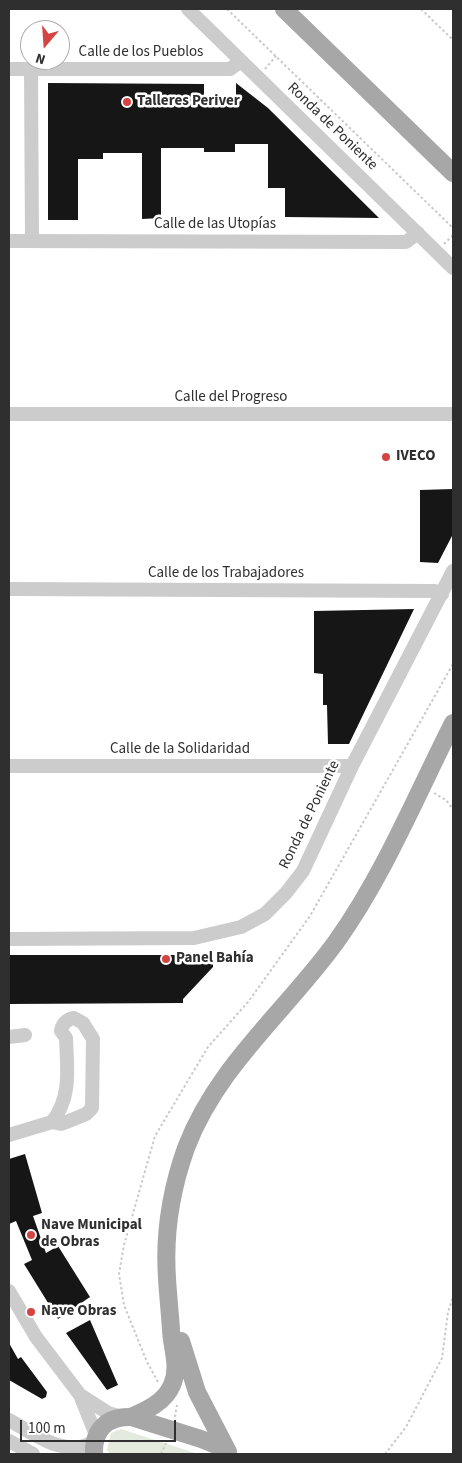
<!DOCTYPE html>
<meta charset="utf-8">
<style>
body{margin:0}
#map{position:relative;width:462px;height:1463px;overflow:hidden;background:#fff;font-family:"Source Sans 3",sans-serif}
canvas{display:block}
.frame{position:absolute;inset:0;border:10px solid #2f2f2f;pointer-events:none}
.north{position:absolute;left:20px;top:20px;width:50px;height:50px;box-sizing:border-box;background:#fff;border:1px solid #acacac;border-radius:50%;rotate:198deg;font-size:14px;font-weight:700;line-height:20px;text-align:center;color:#2f2f2f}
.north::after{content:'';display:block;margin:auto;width:18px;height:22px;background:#d34443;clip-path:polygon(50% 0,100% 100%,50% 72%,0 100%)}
.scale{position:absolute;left:20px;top:1420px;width:156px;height:22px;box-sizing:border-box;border:2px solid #2f2f2f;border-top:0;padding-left:6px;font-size:15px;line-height:18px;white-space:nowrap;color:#2f2f2f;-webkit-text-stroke:4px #fff;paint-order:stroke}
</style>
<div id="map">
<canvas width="462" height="1463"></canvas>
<div class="frame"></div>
<div class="north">N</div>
<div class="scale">100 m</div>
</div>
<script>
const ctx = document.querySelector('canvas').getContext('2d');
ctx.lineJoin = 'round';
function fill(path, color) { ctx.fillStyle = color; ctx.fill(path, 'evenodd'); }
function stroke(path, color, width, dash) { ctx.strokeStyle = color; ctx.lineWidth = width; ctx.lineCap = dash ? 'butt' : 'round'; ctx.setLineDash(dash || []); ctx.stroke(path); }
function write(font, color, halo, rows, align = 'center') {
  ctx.font = font + ' "Source Sans 3",sans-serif'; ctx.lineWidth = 5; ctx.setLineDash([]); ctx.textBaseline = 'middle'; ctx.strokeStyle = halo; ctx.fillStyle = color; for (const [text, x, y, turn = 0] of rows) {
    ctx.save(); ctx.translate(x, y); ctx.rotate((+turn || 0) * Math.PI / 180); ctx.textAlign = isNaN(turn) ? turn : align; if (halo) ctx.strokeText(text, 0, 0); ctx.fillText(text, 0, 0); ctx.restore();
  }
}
fill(new Path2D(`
 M121,1429L198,1454H110L107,1450L111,1433Z`), '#e4eade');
fill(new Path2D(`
 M48,83L204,84V103H236V83L268,108L379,218L285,217V188H268V144H235V152H204V148H161V218L142,219V153H103V159H78V220H48Z
 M453,489V534L438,563L420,562V490Z
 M414,609L349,744H328L327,705H323V674L314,673V611Z
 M9,955H213V967L183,999V1003L9,1004Z
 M25,1154L42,1213L33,1216L46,1253L58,1246L90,1297L58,1319L24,1264L32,1260L16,1221L9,1224V1159Z
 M90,1320L118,1385L107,1390L66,1333Z
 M9,1343L18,1359L21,1357L47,1392L46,1397L42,1399L9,1380Z`), '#161616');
stroke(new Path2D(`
 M227,9L453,228
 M421,9L453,40
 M265,69L276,56
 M444,244L453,235
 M434,793L446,800L453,809
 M158,1382L147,1362L124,1305L119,1274L124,1245L155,1136L208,1047L248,1002L310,916L453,664
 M175,1417L177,1405
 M161,1454L166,1443
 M385,1454L406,1427L442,1358L448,1312L453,1297`), '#c9c9c9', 2, [2.5, 2.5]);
stroke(new Path2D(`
 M188,9L453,268
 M9,69H230L241,61
 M31,69L32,241
 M9,241L406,242L418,233
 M9,414H453
 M9,589L435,591L442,594
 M9,766H352
 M9,939L194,938L241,927L265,914L286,893L303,871L352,766L453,571
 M9,1037L25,1035
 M9,1135L52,1122L61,1124L69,1121L86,1114L92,1108L93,1039L83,1023L74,1018C67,1019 62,1024 61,1031L66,1038C67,1068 72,1097 52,1122
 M9,1291L36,1337L80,1395L108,1413L122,1417
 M80,1395L96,1435
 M9,1420C33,1433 67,1460 94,1441
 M9,1441L33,1454`), '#ccc', 14);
stroke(new Path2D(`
 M284,9L453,173
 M181,1341L197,1392L228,1452
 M131,1417C147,1410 165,1402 172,1385C180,1367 172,1349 171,1330C170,1313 168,1296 167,1278C164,1234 171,1190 186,1148C217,1066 286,1011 336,942C384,875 416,796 453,723
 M94,1454C93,1430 107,1416 131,1417L201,1439L226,1449`), '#a7a7a7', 18);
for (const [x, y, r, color] of [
 [127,102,5,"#d34443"],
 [386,457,5,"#d34443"],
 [166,959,5,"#d34443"],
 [31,1235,5,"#d34443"],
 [31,1312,5,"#d34443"]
]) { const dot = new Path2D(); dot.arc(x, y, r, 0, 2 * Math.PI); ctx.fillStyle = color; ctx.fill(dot); stroke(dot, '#fff', 2); }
write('15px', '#2f2f2f', '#fff', [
 ["Calle de los Pueblos",141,53],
 ["Ronda de Poniente",332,127,44],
 ["Calle de las Utopías",215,225],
 ["Calle del Progreso",231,398],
 ["Calle de los Trabajadores",226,574],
 ["Calle de la Solidaridad",180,750],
 ["Ronda de Poniente",310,815,-64]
]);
write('bold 15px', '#2f2f2f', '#fff', [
 ["Talleres Periver",137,102],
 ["IVECO",396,457],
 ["Panel Bahía",176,959],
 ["Nave Municipal",41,1226],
 ["de Obras",41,1243],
 ["Nave Obras",41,1312]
], 'left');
</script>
